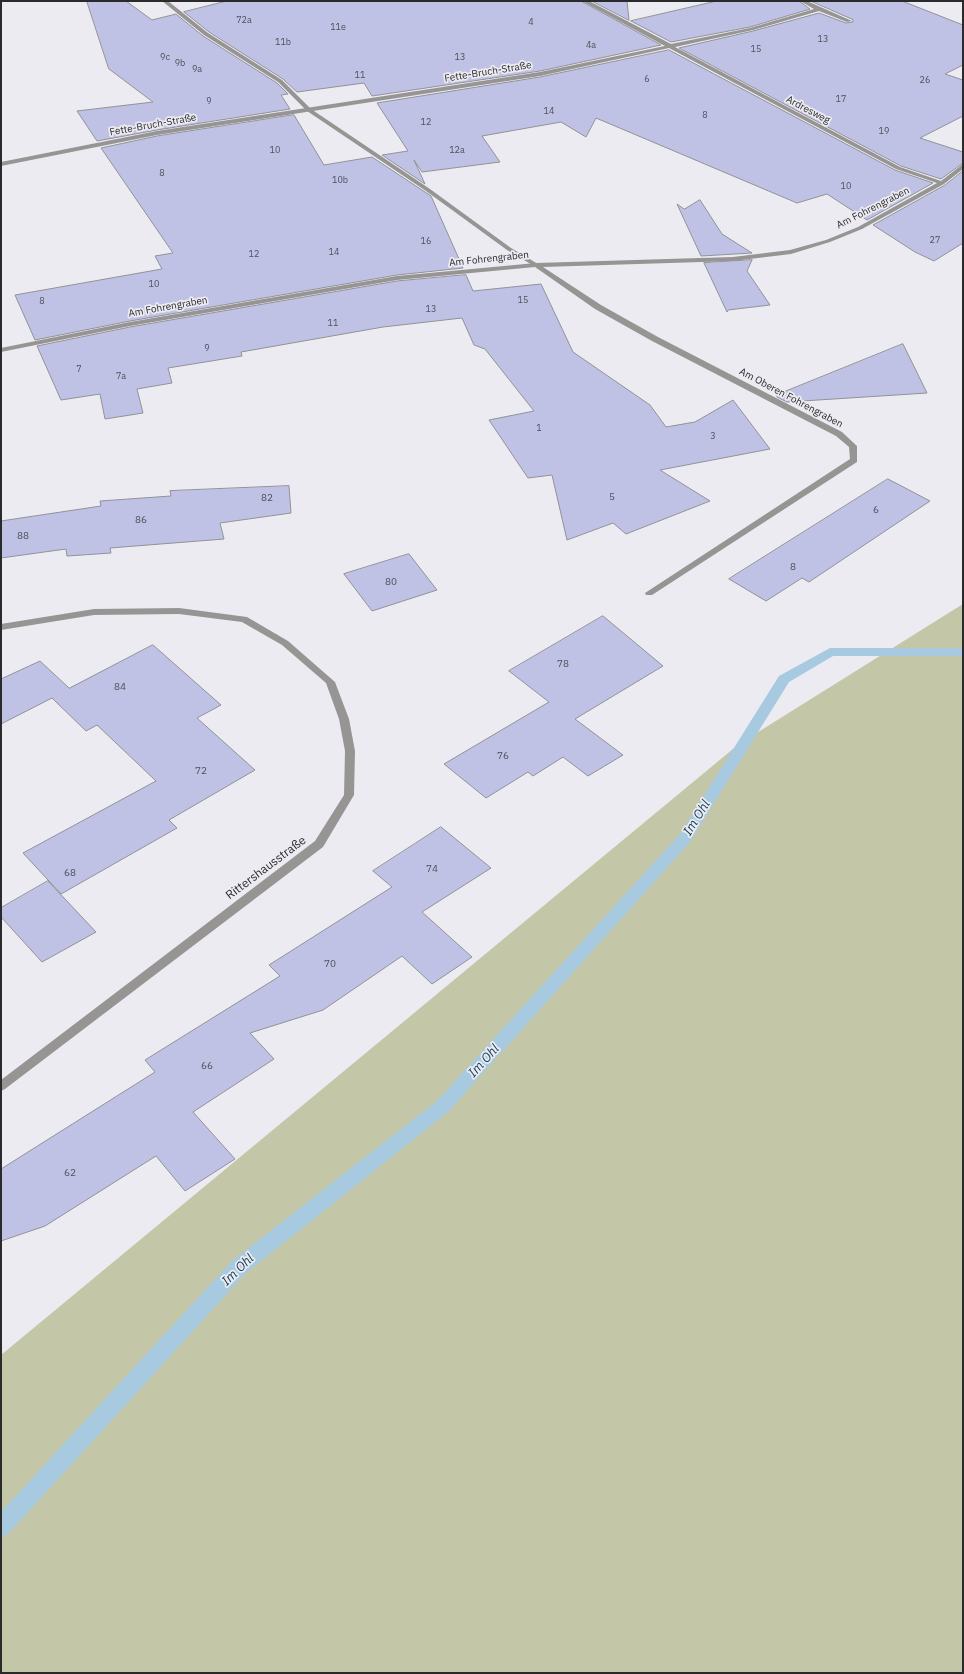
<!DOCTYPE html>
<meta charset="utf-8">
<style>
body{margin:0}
#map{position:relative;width:964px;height:1674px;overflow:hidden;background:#ebebf1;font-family:"IBM Plex Sans",sans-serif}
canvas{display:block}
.frame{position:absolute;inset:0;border:2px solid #2a2a2c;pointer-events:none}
</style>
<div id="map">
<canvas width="964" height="1674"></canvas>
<div class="frame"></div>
</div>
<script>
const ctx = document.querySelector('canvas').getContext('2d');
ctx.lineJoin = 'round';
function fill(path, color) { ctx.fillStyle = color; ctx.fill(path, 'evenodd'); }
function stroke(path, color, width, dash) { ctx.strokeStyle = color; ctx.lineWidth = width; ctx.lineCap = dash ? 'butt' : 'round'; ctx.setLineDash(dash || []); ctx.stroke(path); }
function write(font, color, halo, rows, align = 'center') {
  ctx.font = font + ' "IBM Plex Sans",sans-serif'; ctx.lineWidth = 3.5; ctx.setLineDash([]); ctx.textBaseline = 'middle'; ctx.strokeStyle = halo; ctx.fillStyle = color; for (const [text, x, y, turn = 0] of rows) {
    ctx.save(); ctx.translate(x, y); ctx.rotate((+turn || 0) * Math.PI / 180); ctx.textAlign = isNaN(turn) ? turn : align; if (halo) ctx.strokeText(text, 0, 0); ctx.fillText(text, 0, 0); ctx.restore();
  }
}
fill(new Path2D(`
 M963,604V1673H1V1355L739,744Z`), '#c3c7a8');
fill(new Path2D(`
 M830,648H963V656H833L789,682L690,842L449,1111L246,1273L8,1534L1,1537V1512L232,1261L437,1101L680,834L779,676Z`), '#a7cae0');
const building = new Path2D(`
 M87,1H126L152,20L176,14L203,36L277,83L288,94L281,95L290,109L157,130L97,141L77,111L153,102L109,69Z
 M227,1H581L661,45L540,71L372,96L364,83L297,92L283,79L209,32L184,12Z
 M592,1H627L629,20Z
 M717,1H799L810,9L750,27L671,42L631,21Z
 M811,1H902L963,25V65L945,74L963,80V116L920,138L963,152V163L941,179L901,166L679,48L753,31L819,13L846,23L853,22V20Z
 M669,50L895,170L933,183L867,220L827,194L797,203L596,118L586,137L561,122L482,136L500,162L422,172L414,160L425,184L382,155L408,151L377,103L540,77Z
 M294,115L324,165L372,157L431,196L463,268L397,275L130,321L35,340L15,295L162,269L155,256L173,253L101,148L157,136Z
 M963,171V243L934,261L915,252L873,225L945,185Z
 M700,200L722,234L752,253L701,256L677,204L684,209Z
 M752,260L747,271L770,305L728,310L727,312L704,263Z
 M466,275L473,291L541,284L573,352L650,405L666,427L695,422L733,400L770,449L660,470L710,501L626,534L613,523L567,540L552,475L528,478L489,420L534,411L485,349L474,345L462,318L383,327L241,352L242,356L168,368L172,383L137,389L143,413L105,419L100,394L61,400L37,346L130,327L397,281Z
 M903,344L927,393L787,402L777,397V395Z
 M888,479L930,501L809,582L802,578L766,601L729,579Z
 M289,486L291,513L220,523L224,539L110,548L111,553L67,556L66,549L1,558V521L101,506L100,501L171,496L170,491Z
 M409,554L437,590L372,611L344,574Z
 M603,616L663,666L575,719L623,755L588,776L563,757L533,776L528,772L486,798L444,764L549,702L509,671Z
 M153,645L221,705L197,718L255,770L169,820L177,828L61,894L23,853L156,781L97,725L86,731L52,698L1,724V679L40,661L69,688Z
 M441,827L491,868L422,912L472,957L432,984L402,956L323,1010L250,1033L274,1059L193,1112L235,1159L185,1191L156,1156L45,1226L1,1241V1169L155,1072L145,1060L280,976L269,965L392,887L373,871Z
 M48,881L96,932L42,962L1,917V908Z`);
fill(building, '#bfc2e5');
stroke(building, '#919297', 1);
fill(new Path2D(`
 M162,1H168L208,33L282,80L311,109L430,189L511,248L538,264V266H534L507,250L426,191L307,111L278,82L204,35Z`), '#979594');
fill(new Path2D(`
 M582,1H589L671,44L750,28L814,9L800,1H807L852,21L847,22L819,11L753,30L675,47L900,167L941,181L963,164V169L944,184L862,229L830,242L791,254L733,261L543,267L601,305L658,337L842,432L857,446V462L652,595H646L645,593L850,459L849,447L836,436L652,341L595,309L535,267L397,280L130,326L1,352V348L130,322L397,276L536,263L733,257L790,250L826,240L858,227L937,183L896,169L669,48L540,76L157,135L1,166V162L157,131L540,72L665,46Z
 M179,608L247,617L288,641L335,682L349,719L355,751L354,795L323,847L5,1089L1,1091V1080L315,841L344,795L345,751L339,719L326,683L282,645L242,622L179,614L94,615L1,630V624L94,609Z`), '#979594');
write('9px', '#4f505a', null, [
 ["72a",244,20],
 ["4",531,22],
 ["11e",338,27],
 ["13",823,39],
 ["11b",283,42],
 ["4a",591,45],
 ["15",756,49],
 ["9c",165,57],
 ["13",460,57],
 ["9b",180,63],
 ["9a",197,69],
 ["11",360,75],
 ["6",647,79],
 ["26",925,80],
 ["17",841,99],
 ["9",209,101],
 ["14",549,111],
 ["8",705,115],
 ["12",426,122],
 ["19",884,131],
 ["10",275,150],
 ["12a",457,150],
 ["8",162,173],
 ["10b",340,180],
 ["10",846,186],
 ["27",935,240],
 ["16",426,241],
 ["14",334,252],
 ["12",254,254],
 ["10",154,284],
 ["15",523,300],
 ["8",42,301],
 ["13",431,309],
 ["11",333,323],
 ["9",207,348],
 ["7",79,369],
 ["7a",121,376],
 ["1",539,428],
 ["3",713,436]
]);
write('10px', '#2a2a2c', '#ebebf1', [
 ["Fette-Bruch-Straße",488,72,-9],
 ["Ardresweg",808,110,28],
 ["Fette-Bruch-Straße",153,125,-10],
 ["Am Fohrengraben",873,208,-27],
 ["Am Fohrengraben",489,259,-6],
 ["Am Fohrengraben",168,307,-10],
 ["Am Oberen Fohrengraben",791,398,28]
]);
write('10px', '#4f505a', null, [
 ["5",612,497],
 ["82",267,498],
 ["6",876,510],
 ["86",141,520],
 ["88",23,536],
 ["8",793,567],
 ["80",391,582],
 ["78",563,664],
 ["84",120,687],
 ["76",503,756],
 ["72",201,771],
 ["74",432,869],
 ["68",70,873],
 ["70",330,964],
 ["66",207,1066],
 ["62",70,1173]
]);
write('12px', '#2a2a2c', '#ebebf1', [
 ["Rittershausstraße",266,868,-37]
]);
write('italic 13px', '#123e56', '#ebebf1', [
 ["Im Ohl",697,818,-58],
 ["Im Ohl",484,1061,-48],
 ["Im Ohl",238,1270,-44]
]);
</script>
